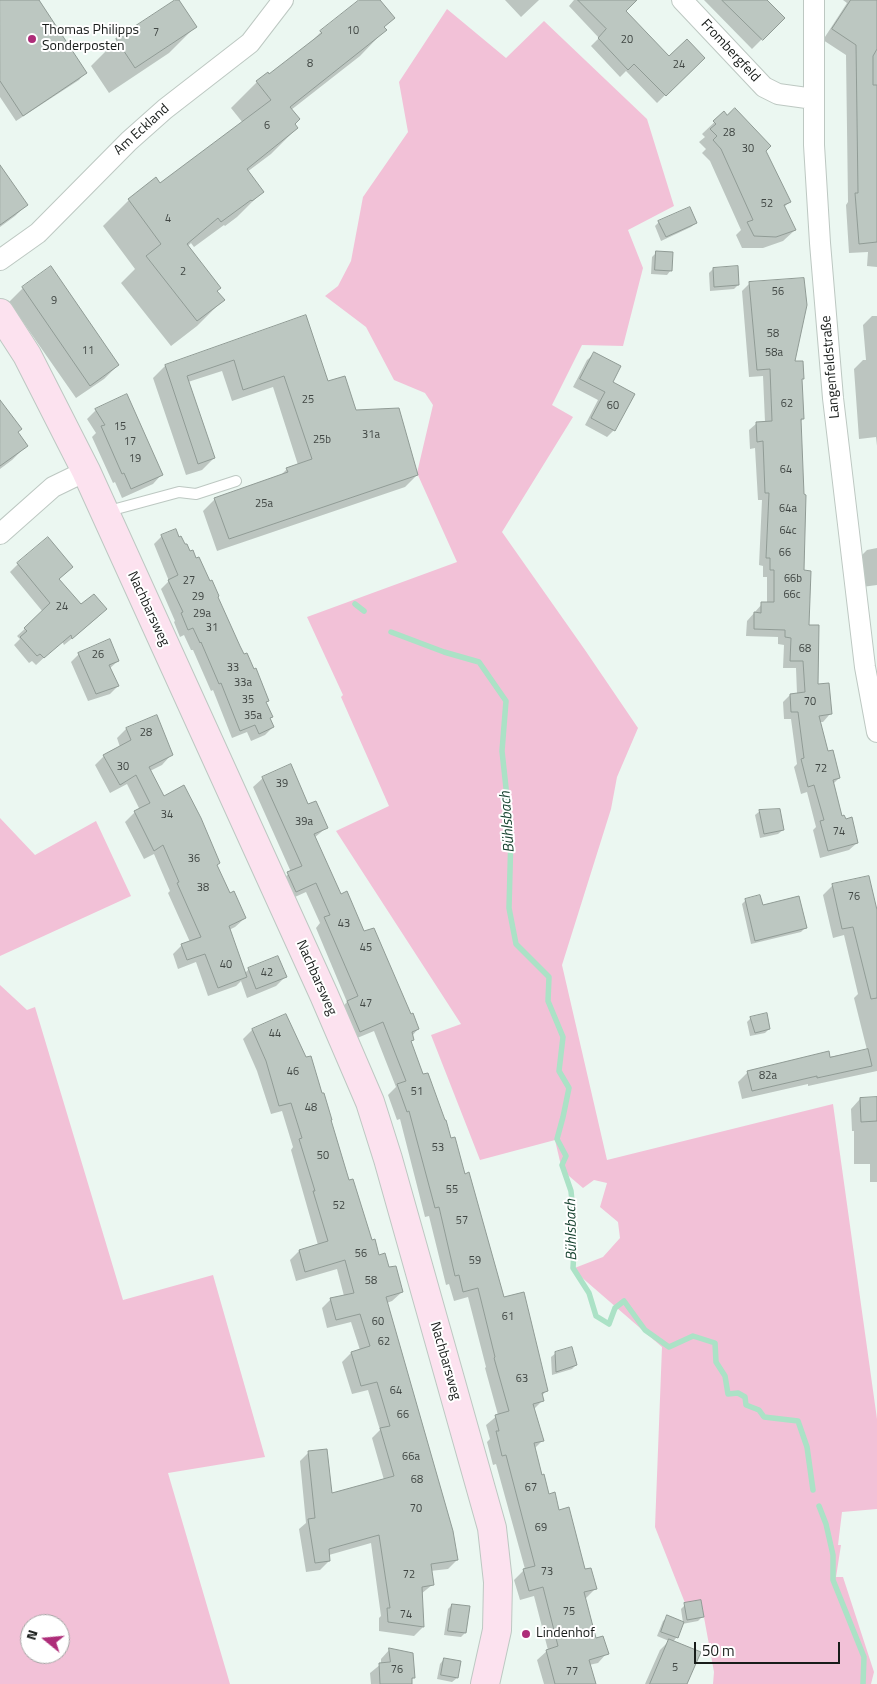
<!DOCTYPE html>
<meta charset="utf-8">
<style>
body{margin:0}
#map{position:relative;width:877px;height:1684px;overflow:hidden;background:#ebf7f1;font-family:"Titillium Web",sans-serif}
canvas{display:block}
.north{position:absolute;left:20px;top:1614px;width:50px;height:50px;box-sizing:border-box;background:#fff;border:1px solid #a3a4a3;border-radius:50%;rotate:287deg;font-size:14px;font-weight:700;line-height:20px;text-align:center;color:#181c1a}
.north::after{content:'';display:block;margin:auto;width:18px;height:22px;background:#ae2d79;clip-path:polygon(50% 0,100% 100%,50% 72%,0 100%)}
.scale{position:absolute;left:694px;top:1642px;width:146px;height:22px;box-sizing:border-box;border:2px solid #181c1a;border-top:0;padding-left:6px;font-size:15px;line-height:18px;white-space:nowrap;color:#181c1a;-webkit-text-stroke:4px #fff;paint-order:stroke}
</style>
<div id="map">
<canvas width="877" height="1684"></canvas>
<div class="north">N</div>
<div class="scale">50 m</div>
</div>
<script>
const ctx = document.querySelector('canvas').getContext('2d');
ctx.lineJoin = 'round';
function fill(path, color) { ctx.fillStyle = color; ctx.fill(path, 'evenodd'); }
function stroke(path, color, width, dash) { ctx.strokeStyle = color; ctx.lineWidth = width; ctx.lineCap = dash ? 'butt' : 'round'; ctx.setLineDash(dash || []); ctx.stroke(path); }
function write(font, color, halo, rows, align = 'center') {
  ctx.font = font + ' "Titillium Web",sans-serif'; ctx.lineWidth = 4; ctx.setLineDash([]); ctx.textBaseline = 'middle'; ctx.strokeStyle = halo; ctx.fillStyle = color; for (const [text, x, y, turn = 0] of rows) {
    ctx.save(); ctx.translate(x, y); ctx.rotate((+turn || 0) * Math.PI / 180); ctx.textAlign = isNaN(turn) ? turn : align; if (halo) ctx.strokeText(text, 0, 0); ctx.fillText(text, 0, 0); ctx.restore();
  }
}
fill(new Path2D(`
 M447,9L506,58L544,21L647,119L674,206L628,230L643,268L623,346L582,345L552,405L573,417L502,532L585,650L638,728L617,777L611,809L562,965L607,1160L833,1104L877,1419V1509L842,1512L838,1545H841L836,1577H843L874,1672L871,1684H713L714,1672L701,1601L685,1603L655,1527L662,1347L572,1269L603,1257L620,1238L618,1222L600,1207L607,1183L594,1180L583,1188L562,1170L555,1140L480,1160L431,1035L461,1024L336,831L389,806L341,697L343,695L307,617L457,562L417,473L433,405L425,393L394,380L366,327L325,296L338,286L351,261L363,197L408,132L399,82Z
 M0,818L35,855L96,821L131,896L0,956Z
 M0,985L27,1010L35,1007L123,1300L213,1275L265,1457L168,1473L230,1684H0ZM30,1624H60V1654H30Z`), '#f2c1d7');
fill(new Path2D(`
 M0,0H37L85,73L79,80L16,121L0,97Z
 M361,0H379L393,18L383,28L385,30L360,56L291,110L294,124L297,128L271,154L247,172L263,191L237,217L225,226L224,225L194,247L191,243L187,247L223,300L197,326L171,346L121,283L135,269L103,226L129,200L159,185L243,123L231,108L257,82L267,74L269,76L305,48L321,32Z
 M505,0H539L521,17Z
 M574,0H628L624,11L669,58H703L657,103L626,71L620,77L591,46L599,38L569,6Z
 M704,0H765L783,18L752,49Z
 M843,0H877V267L867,266L868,252L849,253L846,205L848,202L846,55L823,40L847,3Z
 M195,27L169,53L109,93L91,66L117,40Z
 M724,113L764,151L790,202L784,207L795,230L783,241L763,248H742L736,235L741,230L710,161L702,153L706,149L699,142L705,137L702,134Z
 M0,168L26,205L15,216L0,227Z
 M659,222L696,223L691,227L661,241L655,226Z
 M657,252L671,270L667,275L651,274L652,257Z
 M51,268L118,365L104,379L76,398L9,302L23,288Z
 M713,269L738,285L734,289L710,291L709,273Z
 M750,283L801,380L803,419L800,422L803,572L808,626L816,686L830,714L823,722H819L828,753L839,778L833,784L841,817L857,843L849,850L820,858L813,830L816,827L807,792L801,794L794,767L797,764L791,719H784L783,702L790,695L797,694L796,668H783L784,645L778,644V637L746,636L747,621L762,604H767V577H763V566L759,565L762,500H758L755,448L750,449L749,430L757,423L765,422L763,376L749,377L742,291Z
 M872,316H877V446L876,437L859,439L854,369L863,360H866L863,325Z
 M305,317L327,383L417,475L405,487L217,551L203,511L215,499L279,477L287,469L298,465L273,387L232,401L222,371L188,382L214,458L202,470L186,475L153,378L165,366Z
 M595,353L611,382L614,430L607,437L585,425L598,400L573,387L587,360Z
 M0,402L17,433L26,446L12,460L0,469Z
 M96,410L162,474L153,484L122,498L115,482L113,483L92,437L96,433L87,419Z
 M162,536L216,597L265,703L273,727L265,735L251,741L247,732L232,738L213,690L211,691L193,650H191L184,635L180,637L174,622L175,621L161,589L169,581L154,544Z
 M877,548V585L862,587L859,558L867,550Z
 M18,564L58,580L81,606L98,617L64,645L62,641L36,665L32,661L29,663L14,645L20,639L17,636L43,612L10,572Z
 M79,654L118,661L109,669L118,686L110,694L88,701L71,662Z
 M126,729L171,755L162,765L150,771L164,797L216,866L229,894L245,918L235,927L229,930L244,974L249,969L285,977L276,986L247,998L241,981L236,986L208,996L196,962L178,969L173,954L182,945L190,942L168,893L170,891L154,854L144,859L125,822L135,812L140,810L127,784L110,793L95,765L104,756L120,747L117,738Z
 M263,778L307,806L326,828L314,838L340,895L418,1029L412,1036L413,1039L410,1042L423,1076L464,1175L503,1298L546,1391L541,1397L542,1401L534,1409L542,1441L534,1449L541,1476L548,1496L558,1511L585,1571L595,1589L585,1599L595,1639L607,1653L598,1663L589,1665L594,1684H544L537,1660L548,1650L534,1596L520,1600L514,1580L525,1569L496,1464L493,1465L487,1442L490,1439L486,1425L498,1415L485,1368L486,1367L468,1297L454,1301L449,1284L446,1285L429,1216L425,1217L400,1119L397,1120L388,1095L396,1087L374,1031L350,1041L338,1012L347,1002L316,928L320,923L306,892L286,901L278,883L291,872L253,787Z
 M760,811L783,830L778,834L760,838L755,815Z
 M868,877L877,916V1071L808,1086V1084L742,1099L738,1082L748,1072L867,1050L854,998L858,994L844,935L833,938L823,895L832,886Z
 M746,900L805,928L801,932L751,944L742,904Z
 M286,1015L330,1120L349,1182L371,1241L378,1256L388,1269L402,1292L392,1301L387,1303L457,1560L448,1569L430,1571L432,1585L421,1594L423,1627L414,1636L379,1631V1618L381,1616L371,1543L329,1555V1561L320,1570L306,1572L299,1529L306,1523L300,1461L309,1452L331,1495L384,1480L372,1438L380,1430L368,1390L352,1394L342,1362L351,1353L360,1350L351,1322L327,1328L322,1308L331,1299L344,1296L337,1269L296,1281L290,1260L299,1251L318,1245L291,1150L293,1147L282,1111L271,1114L257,1071L243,1039L252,1030Z
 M751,1018L769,1029L765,1033L750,1036L747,1022Z
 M877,1098V1182H870V1164H854V1131H852L851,1109L860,1099Z
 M556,1353L576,1365L572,1369L552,1375L551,1357Z
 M452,1605L465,1633L461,1637L444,1635L448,1609Z
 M685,1605L702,1617L698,1621L682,1624L676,1638L673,1642L685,1684H645L660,1650L669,1641L657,1636L663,1621L668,1617L683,1623L681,1609Z
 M390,1649L414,1677L411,1680V1684H371L370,1673L381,1664V1659Z
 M444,1659L457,1678L452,1682L437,1679L440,1664Z`), '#0003');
stroke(new Path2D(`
 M355,604L364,611
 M391,632L444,652L479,662L506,701L502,751L511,834L509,908L516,944L549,977L548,1001L563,1037L559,1071L569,1088L563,1117L557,1139L566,1156L562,1165L571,1191L575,1232L573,1268L589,1293L596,1316L609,1324L615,1308L624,1301L645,1330L669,1347L693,1336L715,1343L716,1362L725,1376L728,1394L738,1393L745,1397L746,1405L759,1410L764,1417L798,1421L807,1447L813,1490
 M819,1506L826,1524L833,1555V1580L864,1657L863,1684`), '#abe2c6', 5.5);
const building = new Path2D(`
 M0,0H39L87,73L23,116L0,81Z
 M175,0H179L197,27L135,68L116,39Z
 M359,0H380L395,18L384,27L387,30L290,107L300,119L295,124L298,128L247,169L264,192L252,201L251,200L221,222L218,218L187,244L221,288L217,291L225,300L197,321L146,256L161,244L128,199L156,177L160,183L271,100L256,81L268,72L269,74L322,33L320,31Z
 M578,0H637L626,11L669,56L687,39L705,58L666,96L634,64L628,70L598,38L606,29Z
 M722,0H767L785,18L763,40Z
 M851,0H877V49L873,56V85H877V242L859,244L855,193H858L856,45L832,29Z
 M735,108L771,146L766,151L791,202L784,205L796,230L776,237L754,236L747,222L753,220L721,149L713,140L717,136L710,129L716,124L713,121L724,111L727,115Z
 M0,165L28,205L0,225Z
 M690,207L697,223L666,237L658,221Z
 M656,251L673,252L672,271L655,270Z
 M51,266L119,365L90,386L22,287Z
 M738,266L739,285L714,287L713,268Z
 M804,278L807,305L795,361H803L804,379H802L804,419H801L804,494L806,495L804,570L811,571L809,625H819L818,684L829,683L832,714L819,716L828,751L833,750L840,778L833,780L842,816L844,815L846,819L852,817L858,843L828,851L820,821L824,820L814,785L808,787L801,759L804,758L798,712H791L790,694L805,692L803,661H790L791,638L785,637V630L754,629V612L761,613V602H774V570H770V558H766L769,493H765L763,441L757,442L756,422L772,421L770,369L757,370L749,282Z
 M306,315L328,381L345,376L356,410L399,408L418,475L229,539L214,498L288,472L286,468L312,459L284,376L243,390L234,360L187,376L215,458L198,464L165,365Z
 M594,352L621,366L613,382L635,394L615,431L591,418L605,392L580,379Z
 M127,394L163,475L131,489L124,473L122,474L101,426L105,425L95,409Z
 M0,400L22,429L18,432L28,446L0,466Z
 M176,529L179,537L181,536L185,544H187L190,551L193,550L196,558L199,557L210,581L212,580L219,596L218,597L240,646L244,654L247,653L254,669L256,668L269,701L266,702L273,717L270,718L274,727L259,734L255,725L240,731L221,683L219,684L201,642L200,643L193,628L188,630L181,613L183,612L168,580L178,575L161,535Z
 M48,537L73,567L59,579L81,604L94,594L107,609L72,639L71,635L44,658L40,654L37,656L20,637L27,631L24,628L50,603L17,563Z
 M110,639L119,661L109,665L119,686L96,694L78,653Z
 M157,715L173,755L149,767L164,796L184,785L201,818L220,863L217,865L230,893L234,891L246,918L229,926L247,977L218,988L205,954L187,960L181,944L201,937L177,883L179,882L163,845L154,851L134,811L150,803L136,775L120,785L103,755L131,740L126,728Z
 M291,764L308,804L316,801L328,828L314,834L341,894L347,891L364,931L374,928L411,1014L413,1013L419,1029L412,1032L414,1040L411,1041L423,1074L428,1073L445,1120H446L451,1138L455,1137L465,1174L469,1172L504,1297L524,1292L548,1391L542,1393L544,1401L533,1404L544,1441L534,1443L542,1475L544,1474L549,1494L555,1492L559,1510L569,1507L585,1569L591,1568L597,1589L584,1592L596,1638L603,1636L609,1654L589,1660L596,1684H555L546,1650L558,1646L543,1587L529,1591L523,1569L535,1566L506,1455L502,1456L496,1431H499L495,1415L509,1411L494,1358L495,1357L478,1288L463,1292L459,1275L455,1276L439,1207L435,1208L409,1111L407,1112L397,1084L406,1081L383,1022L360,1032L347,1001L358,996L324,917L330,915L316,883L296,892L287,872L302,866L262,777Z
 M780,809L784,830L764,834L759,810Z
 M869,876L877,910V998L871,999L853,927L842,929L832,884Z
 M760,895L763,905L799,896L807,928L755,941L745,899Z
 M278,956L287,977L256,989L248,968Z
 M767,1013L770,1029L755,1033L750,1017Z
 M286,1014L306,1057L311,1056L322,1093H324L332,1120H331L349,1180L353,1179L372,1240L375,1239L379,1255L385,1253L389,1267L396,1266L403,1292L386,1297L453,1531L458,1560L431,1564L434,1585L422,1587L424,1627L388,1622L387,1608H390L379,1535L329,1549L330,1561L315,1563L308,1519L315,1518L308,1451L327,1449L332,1493L394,1476L380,1428L390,1426L377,1382L361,1386L351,1352L370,1346L360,1314L336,1320L330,1298L354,1293L345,1260L305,1272L299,1250L328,1241L313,1191H315L299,1139L302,1138L291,1103L279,1106L266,1061L252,1029Z
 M868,1049L872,1066L817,1078V1076L752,1091L747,1071L829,1051L830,1057Z
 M877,1097V1121L861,1122L860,1098Z
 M572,1347L577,1365L556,1372L555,1352Z
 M701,1600L704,1617L687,1620L684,1603Z
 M452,1604L470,1606L466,1633L448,1631Z
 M667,1615L684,1622L678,1638L661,1632Z
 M669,1639L701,1652L687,1684H650Z
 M389,1648L413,1653L415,1678H412V1684H380L379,1663L390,1662Z
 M444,1658L461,1661L458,1678L441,1675Z`);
fill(building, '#bcc7c1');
stroke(building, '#909b95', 1);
const lane = new Path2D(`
 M105,512L179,492L196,494L236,481`);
const street = new Path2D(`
 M682,0L764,87L778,94L814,99
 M814,0V145L820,243L833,398L865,667L877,732
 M0,260L38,233L129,141L165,109L250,43L283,0
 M0,534L53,487L86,471`);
const secondary = new Path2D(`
 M0,313L27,355L86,471L324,995L370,1102L388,1159L492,1528L498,1582L497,1630L485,1684`);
stroke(lane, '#bdc8c2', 12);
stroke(street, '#bdc8c2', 22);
stroke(secondary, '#bdc8c2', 30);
stroke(lane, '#fff', 10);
stroke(street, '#fff', 20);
stroke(secondary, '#fce2ef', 28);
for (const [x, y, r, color] of [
 [32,39,5,"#ae2d79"],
 [526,1634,5,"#ae2d79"]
]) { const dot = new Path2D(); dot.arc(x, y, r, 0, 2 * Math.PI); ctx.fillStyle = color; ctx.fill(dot); stroke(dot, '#fff', 2); }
write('11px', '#414744', null, [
 ["10",353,31],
 ["7",156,33],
 ["20",627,40],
 ["8",310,64],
 ["24",679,65],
 ["6",267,126],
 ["28",729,133],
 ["30",748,149],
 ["52",767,204],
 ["4",168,219],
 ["2",183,272],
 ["56",778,292],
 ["9",54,301],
 ["58",773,334],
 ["11",88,351],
 ["58a",774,353],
 ["25",308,400],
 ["62",787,404],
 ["60",613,406],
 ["15",120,427],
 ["31a",371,435],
 ["25b",322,440],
 ["17",130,442],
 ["19",135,459],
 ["64",786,470],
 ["25a",264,504],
 ["64a",788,509],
 ["64c",788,531],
 ["66",785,553],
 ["66b",793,579],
 ["27",189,581],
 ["66c",792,595],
 ["29",198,597],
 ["24",62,607],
 ["29a",202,614],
 ["31",212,628],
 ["68",805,649],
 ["26",98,655],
 ["33",233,668],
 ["33a",243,683],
 ["35",248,700],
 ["70",810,702],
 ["35a",253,716],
 ["28",146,733],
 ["30",123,767],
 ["72",821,769],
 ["39",282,784],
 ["34",167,815],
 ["39a",304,822],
 ["74",839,832],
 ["36",194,859],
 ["38",203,888],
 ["76",854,897],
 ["43",344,924],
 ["45",366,948],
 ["40",226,965],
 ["42",267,973],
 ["47",366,1004],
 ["44",275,1034],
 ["46",293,1072],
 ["82a",768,1076],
 ["51",417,1092],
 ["48",311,1108],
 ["53",438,1148],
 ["50",323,1156],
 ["55",452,1190],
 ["52",339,1206],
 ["57",462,1221],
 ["56",361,1254],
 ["59",475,1261],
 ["58",371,1281],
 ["61",508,1317],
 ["60",378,1322],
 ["62",384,1342],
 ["63",522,1379],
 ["64",396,1391],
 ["66",403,1415],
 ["66a",411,1457],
 ["68",417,1480],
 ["67",531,1488],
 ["70",416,1509],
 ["69",541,1528],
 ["73",547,1572],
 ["72",409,1575],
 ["75",569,1612],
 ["74",406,1615],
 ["5",675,1668],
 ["76",397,1670],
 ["77",572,1672]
]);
write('14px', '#181c1a', '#fff', [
 ["Thomas Philipps",42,31],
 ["Sonderposten",42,47],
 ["Lindenhof",536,1634]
], 'left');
write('14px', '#181c1a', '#fff', [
 ["Frombergfeld",730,51,47],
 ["Am Eckland",142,130,-42],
 ["Langenfeldstraße",831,367,-95],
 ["Nachbarsweg",148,609,65],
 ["Nachbarsweg",316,978,66],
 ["Nachbarsweg",445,1361,74]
]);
write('italic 15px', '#174330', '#fff', [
 ["Bühlsbach",508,822,-94],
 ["Bühlsbach",572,1230,-91]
]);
</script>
